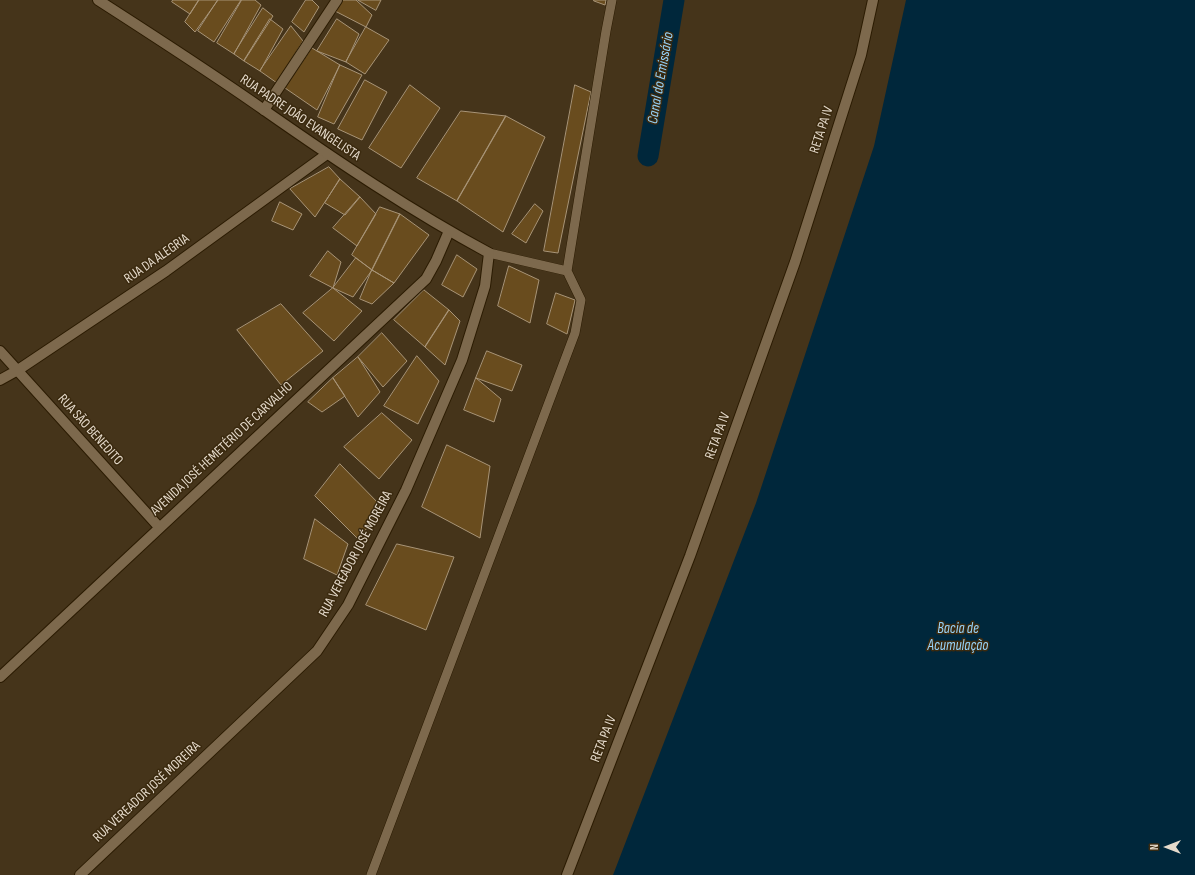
<!DOCTYPE html>
<meta charset="utf-8">
<style>
body{margin:0}
#map{position:relative;width:1195px;height:875px;overflow:hidden;background:#45341a;font-family:"Sofia Sans Condensed",sans-serif}
canvas{display:block}
.north{position:absolute;left:1147px;top:827px;width:40px;height:40px;-webkit-text-stroke:3px #3b2a0f;paint-order:stroke;rotate:270deg;font-size:11px;font-weight:700;line-height:16px;text-align:center;color:#e5dacb}
.north::after{content:'';display:block;margin:auto;width:14px;height:18px;background:#e5dacb;clip-path:polygon(50% 0,100% 100%,50% 72%,0 100%)}
</style>
<div id="map">
<canvas width="1195" height="875"></canvas>
<div class="north">N</div>
</div>
<script>
const ctx = document.querySelector('canvas').getContext('2d');
ctx.lineJoin = 'round';
function fill(path, color) { ctx.fillStyle = color; ctx.fill(path, 'evenodd'); }
function stroke(path, color, width, dash) { ctx.strokeStyle = color; ctx.lineWidth = width; ctx.lineCap = dash ? 'butt' : 'round'; ctx.setLineDash(dash || []); ctx.stroke(path); }
function write(font, color, halo, rows, align = 'center') {
  ctx.font = font + ' "Sofia Sans Condensed",sans-serif'; ctx.lineWidth = 3; ctx.setLineDash([]); ctx.textBaseline = 'middle'; ctx.strokeStyle = halo; ctx.fillStyle = color; for (const [text, x, y, turn = 0] of rows) {
    ctx.save(); ctx.translate(x, y); ctx.rotate((+turn || 0) * Math.PI / 180); ctx.textAlign = isNaN(turn) ? turn : align; if (halo) ctx.strokeText(text, 0, 0); ctx.fillText(text, 0, 0); ctx.restore();
  }
}
fill(new Path2D(`
 M906,0H1195V875H613L756,503L874,146Z`), '#00273b');
stroke(new Path2D(`
 M648,156L674,0`), '#00273b', 21);
const building = new Path2D(`
 M173,0H199L190,14L172,2Z
 M199,0H218L195,32L185,22Z
 M218,0H241L214,42L198,31Z
 M242,0H255L261,5L234,54L217,43Z
 M306,0H312L319,7L304,32L292,22Z
 M343,0H356L372,15L366,27L335,11Z
 M358,0H381L376,10Z
 M594,0H606L605,5L594,1Z
 M263,8L273,16L244,61L234,54Z
 M270,19L283,29L260,71L244,61Z
 M337,19L359,34L346,62L317,51Z
 M291,26L303,41L277,83L260,71Z
 M366,27L389,40L365,74L346,62Z
 M312,48L340,65L317,110L285,88Z
 M340,65L362,75L334,124L318,117Z
 M365,80L387,92L362,140L338,129Z
 M410,85L440,108L401,168L369,148Z
 M575,85L591,92L558,253L544,251Z
 M461,111L506,116L457,201L417,178Z
 M506,116L545,137L503,232L457,201Z
 M329,167L340,179L315,217L290,189Z
 M340,179L360,197L345,215L325,203Z
 M360,197L376,214L357,246L333,228Z
 M280,202L302,214L293,230L272,221Z
 M535,204L543,211L526,243L512,234Z
 M380,207L400,214L372,270L352,255Z
 M400,214L429,235L394,283L372,270Z
 M328,251L341,262L333,288L310,276Z
 M457,255L477,269L463,297L442,285Z
 M356,258L372,270L353,297L333,288Z
 M509,266L539,280L530,323L498,306Z
 M372,270L394,283L372,304L360,299Z
 M333,288L362,311L334,341L303,313Z
 M424,290L449,310L425,347L394,320Z
 M556,293L575,300L567,334L547,324Z
 M281,304L323,351L281,385L237,330Z
 M449,310L460,321L445,365L425,347Z
 M382,333L407,361L383,387L358,357Z
 M487,351L522,365L512,391L476,378Z
 M417,356L439,381L418,424L384,406Z
 M358,357L380,392L358,417L333,378Z
 M333,378L345,396L322,412L308,402Z
 M476,378L501,399L494,422L464,410Z
 M382,413L412,440L379,479L344,447Z
 M447,445L490,466L480,538L422,507Z
 M340,464L381,506L359,540L315,496Z
 M315,519L348,544L337,575L304,559Z
 M397,544L454,557L426,630L366,605Z`);
fill(building, '#694c1e');
stroke(building, '#a89477', 1);
const service = new Path2D(`
 M489,253L567,271
 M371,875L575,333L581,300L567,271L606,31L612,0`);
const minor = new Path2D(`
 M264,110L337,0
 M0,351L159,527
 M0,380L18,370L166,271L327,154`);
const tertiary = new Path2D(`
 M0,677L426,279L436,261L449,231
 M80,875L317,651L348,605L406,490L462,360L485,286L489,253C411,211 337,161 264,110C210,72 154,36 98,0
 M567,875L690,556L795,262L861,55L873,0`);
stroke(service, '#2b1b02', 10);
stroke(minor, '#2b1b02', 12);
stroke(tertiary, '#2b1b02', 12);
stroke(service, '#7d694d', 9);
stroke(minor, '#7d694d', 10);
stroke(tertiary, '#7d694d', 10);
write('14px', '#e5dacb', '#3b2a0f', [
 ["RUA PADRE JOÃO EVANGELISTA",300,118,34],
 ["RETA PA IV",822,130,-72],
 ["RUA DA ALEGRIA",157,259,-35],
 ["RUA SÃO BENEDITO",90,430,48],
 ["RETA PA IV",718,436,-70],
 ["AVENIDA JOSÉ HEMETÉRIO DE CARVALHO",222,449,-43],
 ["RUA VEREADOR JOSÉ MOREIRA",356,554,-62],
 ["RETA PA IV",604,739,-69],
 ["RUA VEREADOR JOSÉ MOREIRA",147,792,-43]
]);
write('italic 15px', '#96d3fa', '#3b2a0f', [
 ["Canal do Emissário",661,78,-80],
 ["Bacia de",958,629],
 ["Acumulação",958,646]
]);
</script>
